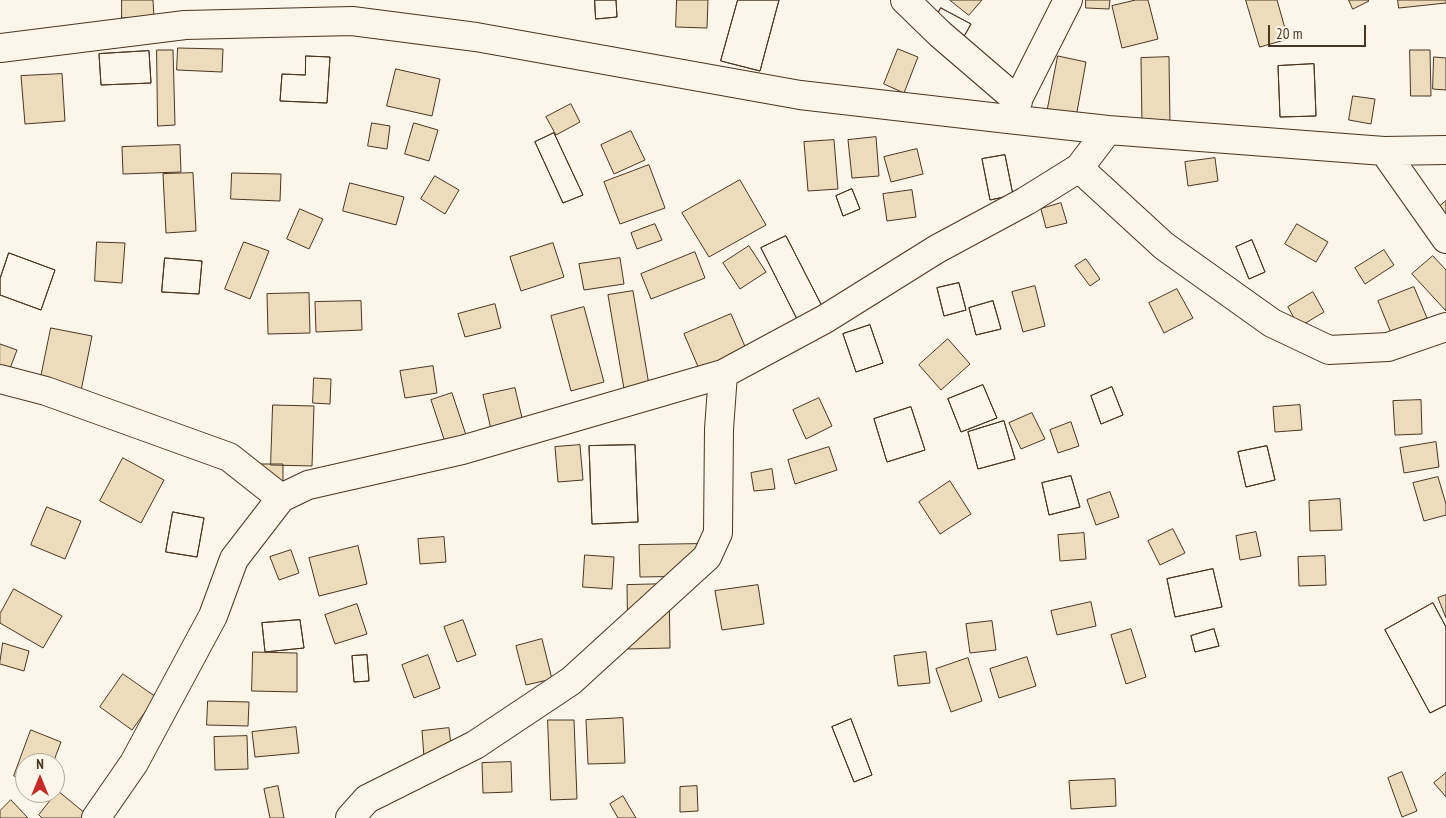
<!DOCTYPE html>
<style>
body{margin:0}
#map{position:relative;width:1446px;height:818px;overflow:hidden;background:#fbf6e9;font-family:"PT Sans Narrow",sans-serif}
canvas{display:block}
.north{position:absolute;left:15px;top:753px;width:50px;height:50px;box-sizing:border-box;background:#fbf6e9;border:1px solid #b4a999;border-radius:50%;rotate:0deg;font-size:14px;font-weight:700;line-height:20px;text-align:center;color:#4a3520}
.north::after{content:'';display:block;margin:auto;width:18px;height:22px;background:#c62828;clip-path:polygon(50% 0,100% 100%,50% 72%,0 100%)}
.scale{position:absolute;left:1268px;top:25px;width:98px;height:22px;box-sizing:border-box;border:2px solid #4a3520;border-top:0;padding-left:6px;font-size:15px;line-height:18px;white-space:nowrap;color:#4a3520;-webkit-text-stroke:4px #fbf6e9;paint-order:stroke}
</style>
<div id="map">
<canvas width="1446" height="818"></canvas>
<div class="north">N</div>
<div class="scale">20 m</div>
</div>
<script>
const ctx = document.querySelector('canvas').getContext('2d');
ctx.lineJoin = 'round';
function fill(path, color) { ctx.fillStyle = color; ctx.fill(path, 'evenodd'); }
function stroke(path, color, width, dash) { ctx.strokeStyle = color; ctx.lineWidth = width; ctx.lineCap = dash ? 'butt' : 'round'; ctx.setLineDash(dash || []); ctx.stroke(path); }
const building = new Path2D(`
 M122,0H153L154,17L122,18Z
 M595,0H616L617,17L596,19Z
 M595,0H616L617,17L596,19Z
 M677,0H708L707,28L676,27Z
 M738,0H779L760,71L721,61Z
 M738,0H779L760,71L721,61Z
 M950,0H982L969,15Z
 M1086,0H1110L1109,9L1086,8Z
 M1136,0H1148L1158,39L1122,48L1112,6Z
 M1246,0H1277L1288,39L1260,47Z
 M1349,0H1368L1369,1L1353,9Z
 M1398,0H1446V3L1399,8Z
 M941,8L971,24L962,40L932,25Z
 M941,8L971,24L962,40L932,25Z
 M178,48L223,49L222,72L177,70Z
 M898,49L918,57L904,93L884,84Z
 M157,50H173L175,125L158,126Z
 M1410,50H1430L1431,96H1411Z
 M149,51L151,83L101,85L99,54Z
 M149,51L151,83L101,85L99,54Z
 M306,56L330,57L327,103L280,101L282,74L305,75Z
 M306,56L330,57L327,103L280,101L282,74L305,75Z
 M1058,56L1086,62L1075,123L1046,118Z
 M1169,57L1170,125L1142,126L1141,58Z
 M1434,57L1446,58V90L1433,89Z
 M1314,64L1316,116L1280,117L1278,66Z
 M1314,64L1316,116L1280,117L1278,66Z
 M396,69L440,79L432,116L387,106Z
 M62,74L65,121L25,124L21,76Z
 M1353,96L1375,99L1371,124L1349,120Z
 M571,104L580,122L556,135L546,117Z
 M372,123L390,126L387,149L368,146Z
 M414,123L438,130L429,161L405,154Z
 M631,131L645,160L614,174L601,145Z
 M554,133L583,195L563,203L535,142Z
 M554,133L583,195L563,203L535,142Z
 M876,137L879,176L852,178L848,140Z
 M834,140L838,189L808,191L804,142Z
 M180,145L181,172L123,174L122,147Z
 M917,149L923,174L891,182L884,157Z
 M1005,155L1013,195L990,200L982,159Z
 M1005,155L1013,195L990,200L982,159Z
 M1215,158L1218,181L1188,186L1185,162Z
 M649,165L665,208L620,224L604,182Z
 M193,173L196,231L166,233L163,174Z
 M232,173L281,174L280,201L231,199Z
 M435,176L459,190L445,214L421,199Z
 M740,180L766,225L709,257L682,213Z
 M350,183L404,197L396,225L343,211Z
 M852,189L860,209L843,216L836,196Z
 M852,189L860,209L843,216L836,196Z
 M912,190L916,217L887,221L883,194Z
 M1446,201V224L1435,210Z
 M1061,203L1067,223L1046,228L1041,209Z
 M300,209L323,219L309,249L287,239Z
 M655,224L662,240L637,249L631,233Z
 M1297,224L1328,242L1316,262L1285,244Z
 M786,236L824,310L799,323L761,248Z
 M786,236L824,310L799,323L761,248Z
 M1252,240L1265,272L1249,279L1236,247Z
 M1252,240L1265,272L1249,279L1236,247Z
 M97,242L125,243L122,283L95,281Z
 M244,242L269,251L250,299L225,289Z
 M553,243L564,277L521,291L510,257Z
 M749,246L766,272L740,289L723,263Z
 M1384,250L1394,265L1365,284L1355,268Z
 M695,252L705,278L651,299L641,274Z
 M9,253L55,270L41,310L0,295V279Z
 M9,253L55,270L41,310L0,295V279Z
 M1433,256L1446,270V311L1412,274Z
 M165,258L202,261L199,294L162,292Z
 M165,258L202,261L199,294L162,292Z
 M620,258L624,284L584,290L579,264Z
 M1086,259L1100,279L1090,286L1075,266Z
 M959,283L966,310L944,316L937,288Z
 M959,283L966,310L944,316L937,288Z
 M1035,286L1045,326L1023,332L1012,292Z
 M1414,287L1427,318L1391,333L1378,301Z
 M1177,289L1193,318L1164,333L1149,303Z
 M633,291L649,385L624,389L608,295Z
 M1313,292L1324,312L1299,327L1288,307Z
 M309,293L310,333L268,334L267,294Z
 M361,301L362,330L316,332L315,302Z
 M993,301L1001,329L976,335L969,308Z
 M993,301L1001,329L976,335L969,308Z
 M495,304L501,328L465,337L458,314Z
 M584,307L604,382L571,391L551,316Z
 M731,314L753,365L706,385L684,334Z
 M870,325L883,363L856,372L843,334Z
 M870,325L883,363L856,372L843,334Z
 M51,328L92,336L80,396L39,387Z
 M948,339L970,364L941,390L919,365Z
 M0,344L17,350L3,387L0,386Z
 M433,366L437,393L405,398L400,371Z
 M314,378L331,379L330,404L313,403Z
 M983,385L997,418L961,432L948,399Z
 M983,385L997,418L961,432L948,399Z
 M1112,387L1123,415L1101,424L1091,396Z
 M1112,387L1123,415L1101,424L1091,396Z
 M515,388L523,422L491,429L483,395Z
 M452,393L468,441L447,448L431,400Z
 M819,398L832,426L806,439L793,410Z
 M1421,400L1422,434L1395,435L1393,401Z
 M273,405L314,406L312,466L271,465Z
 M1300,405L1302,430L1275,432L1273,407Z
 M911,407L925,450L887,462L874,419Z
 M911,407L925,450L887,462L874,419Z
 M1032,413L1045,439L1021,449L1009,423Z
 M1004,421L1015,459L978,469L968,432Z
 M1004,421L1015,459L978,469L968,432Z
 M1071,422L1079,446L1058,453L1050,430Z
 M1436,442L1439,467L1404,473L1400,448Z
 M580,445L583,480L558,482L555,447Z
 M635,445L638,522L592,524L589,446Z
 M635,445L638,522L592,524L589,446Z
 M1267,446L1275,480L1246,487L1238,452Z
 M1267,446L1275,480L1246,487L1238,452Z
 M829,447L837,470L795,484L788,460Z
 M123,458L164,480L141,523L100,501Z
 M254,464H283V484Z
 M772,469L775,489L754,491L751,473Z
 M1071,476L1080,507L1049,515L1042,483Z
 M1071,476L1080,507L1049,515L1042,483Z
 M1438,477L1446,504V515L1424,521L1413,483Z
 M950,481L971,514L940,534L919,502Z
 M1110,492L1119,517L1096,525L1087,500Z
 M1340,499L1342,530L1310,531L1309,501Z
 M47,507L81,521L65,559L31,545Z
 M173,512L204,518L197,557L166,552Z
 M173,512L204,518L197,557L166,552Z
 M1173,529L1185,553L1160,565L1148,541Z
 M1256,532L1261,556L1240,560L1236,536Z
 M1084,533L1086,559L1060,561L1058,535Z
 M444,537L446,562L420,564L418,539Z
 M698,544V576L640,577L639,545Z
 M358,546L367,584L319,596L309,558Z
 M291,550L299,573L279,580L270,557Z
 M585,555L614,557L612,589L583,587Z
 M1325,556L1326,585L1299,586L1298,557Z
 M1213,569L1222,607L1175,617L1167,579Z
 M1213,569L1222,607L1175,617L1167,579Z
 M669,584L670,648L628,649L627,585Z
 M758,585L764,624L722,630L715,591Z
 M14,589L62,616L43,648L0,623V614Z
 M1446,595V618L1438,598Z
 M1091,602L1096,626L1057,635L1051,611Z
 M1433,603L1446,627V705L1430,713L1385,630Z
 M1433,603L1446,627V705L1430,713L1385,630Z
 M357,604L367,634L335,644L325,615Z
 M300,620L304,648L265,652L262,623Z
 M300,620L304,648L265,652L262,623Z
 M463,620L476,655L457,662L444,627Z
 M992,621L996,650L970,653L966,624Z
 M1131,629L1146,677L1126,684L1111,635Z
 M1214,629L1219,646L1195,652L1191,636Z
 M1214,629L1219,646L1195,652L1191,636Z
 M542,639L552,679L526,685L516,646Z
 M3,643L29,651L24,671L0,664Z
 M253,652L297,653V692L252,691Z
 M926,652L930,683L898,686L894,656Z
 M367,655L369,681L354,682L352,656Z
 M367,655L369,681L354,682L352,656Z
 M428,655L440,688L414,698L402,665Z
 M1027,657L1036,686L999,698L990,669Z
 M968,658L982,701L951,712L936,669Z
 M123,674L156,697L132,730L100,707Z
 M208,701L249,702L248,726L207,725Z
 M623,718L625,763L588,764L586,720Z
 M851,719L872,775L854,782L832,727Z
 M851,719L872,775L854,782L832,727Z
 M548,720H574L577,799L551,800Z
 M296,727L299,753L255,757L252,732Z
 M449,728L452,754L424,757L422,731Z
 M31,730L61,742L53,763H25V780L14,776Z
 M247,736L248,769L215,770L214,737Z
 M511,762L512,792L483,793L482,763Z
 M1402,772L1417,811L1402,817L1388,778Z
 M1446,773V797L1434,783Z
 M1115,779L1116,806L1071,809L1069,781Z
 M278,786L284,818H270L264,789Z
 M697,786L698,811L680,812V787Z
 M58,791L91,818H42L39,815Z
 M623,796L636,818H618L610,804Z
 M11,800L28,818H0V811Z`);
fill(building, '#ecdcbc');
stroke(building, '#4a3520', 1);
const minor = new Path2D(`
 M905,0L940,34L1018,101
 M0,48L185,25L352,21L476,37L800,95L1008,119L1108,130L1384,151L1446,150
 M1009,117L1068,0
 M1384,151L1446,239
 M1079,168L1164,246L1272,323L1329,350L1388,347L1446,327
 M0,379L46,391L229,457L281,498
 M96,818L134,763L213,616L234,559L281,498L308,485L462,450L723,374L825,319L937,249L1026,201L1079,168L1108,130
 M350,818L367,799L475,745L571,681L707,557L718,533L719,429L723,374`);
stroke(minor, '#4a3520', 30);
stroke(minor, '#fbf6e9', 28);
</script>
